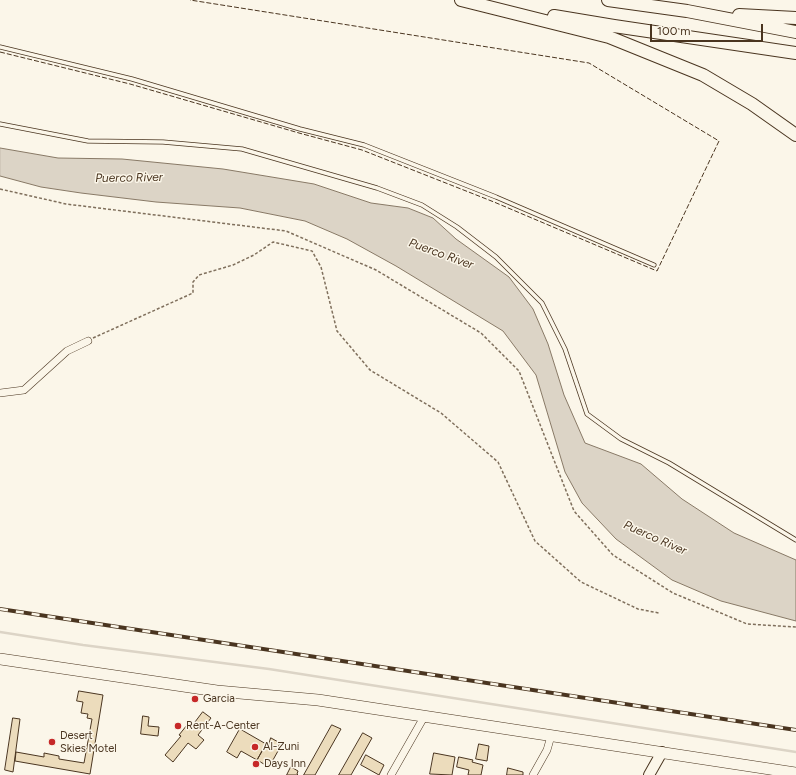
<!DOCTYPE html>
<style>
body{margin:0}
#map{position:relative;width:796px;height:775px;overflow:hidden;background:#fbf6e9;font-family:Figtree,sans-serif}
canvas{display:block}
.scale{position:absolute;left:650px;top:24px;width:113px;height:18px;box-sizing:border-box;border:2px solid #4a3520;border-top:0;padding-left:5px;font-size:12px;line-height:14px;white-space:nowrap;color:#4a3520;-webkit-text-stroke:3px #fbf6e9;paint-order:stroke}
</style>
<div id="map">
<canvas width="796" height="775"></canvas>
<div class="scale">100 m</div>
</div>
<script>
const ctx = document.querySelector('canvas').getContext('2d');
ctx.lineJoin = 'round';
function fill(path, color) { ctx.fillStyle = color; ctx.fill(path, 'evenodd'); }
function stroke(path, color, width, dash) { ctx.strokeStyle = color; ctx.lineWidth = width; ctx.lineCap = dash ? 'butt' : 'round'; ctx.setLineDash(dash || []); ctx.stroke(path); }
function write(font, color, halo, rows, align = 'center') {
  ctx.font = font + ' Figtree,sans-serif'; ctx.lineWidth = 3; ctx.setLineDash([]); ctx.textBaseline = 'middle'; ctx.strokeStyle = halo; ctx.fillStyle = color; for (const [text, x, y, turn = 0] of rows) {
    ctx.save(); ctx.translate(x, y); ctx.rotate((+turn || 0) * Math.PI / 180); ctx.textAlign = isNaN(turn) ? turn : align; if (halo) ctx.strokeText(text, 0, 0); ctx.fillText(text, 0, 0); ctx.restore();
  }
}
const water = new Path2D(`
 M0,148L58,158L122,159L223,169L314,184L371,203L408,208L433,218L456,239L509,277L533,309L548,344L564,395L585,443L641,464L682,499L734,533L796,560V621L721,601L672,580L616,539L582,503L565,472L536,375L503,331L396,266L347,239L305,221L240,208L156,202L81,193L41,187L0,176Z`);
fill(water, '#dcd4c6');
stroke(water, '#887966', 1);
stroke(new Path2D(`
 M0,632L83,645L269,669L796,752`), '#dcd4c6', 2.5);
const building = new Path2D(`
 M79,691L103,695L90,774L15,761L16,752L44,757V753L59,756V759L84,763L92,719L87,718L88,714L81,713L83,702L77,701Z
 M203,712L211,718L198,735L204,740L196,749L188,743L173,762L165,755L181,736L179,735L187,725L190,728Z
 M143,716L149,717L148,726L159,727L158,736L141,734Z
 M13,718L20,719L13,772L5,770Z
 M332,725L341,729L315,775H304Z
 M240,729L266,744L257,760L241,751L237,758L227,752Z
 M363,733L372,738L351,775H339Z
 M271,738L280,743L277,750L278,751L269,767L257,760L266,744L268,745Z
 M479,744L489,746L487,761L476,759Z
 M434,753L455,757L452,775L430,774Z
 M366,755L384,765L379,775L361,765Z
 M459,757L473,760L472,762L483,765L481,775H468L469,770L457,767Z
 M291,767L298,771L297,774L298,775H287Z
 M508,768L523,772V775H507Z`);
fill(building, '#ecdcbc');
stroke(building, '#4a3520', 1);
const lane = new Path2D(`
 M0,47L132,79L300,129L364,145L496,197L654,265
 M0,124L88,141L163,142L242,149L377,188L422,205L457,227L496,257L542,303L565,349L587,414L621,439L669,463L796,540`);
const street = new Path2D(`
 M0,393L24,390L67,351L88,341
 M391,775L424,717
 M533,775L547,750L551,736`);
const secondary = new Path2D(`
 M649,775L662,752`);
const primary = new Path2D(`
 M0,659L217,691L318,700L796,773`);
const highway = new Path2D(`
 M461,0L609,37L703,75L752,104L796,135
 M608,0L687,11L796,32
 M739,15L796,18
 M554,16L614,26L796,53`);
stroke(lane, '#4a3520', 5);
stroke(street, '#4a3520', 8);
stroke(secondary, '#4a3520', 12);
stroke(primary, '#4a3520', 12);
stroke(highway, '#4a3520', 14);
stroke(new Path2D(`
 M0,189L66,204L286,231L376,270L481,333L519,371L574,511L613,555L673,593L747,624L796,627
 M93,338L193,293V282L199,275L233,265L254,255L273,242L312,251L321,267L337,331L370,370L441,413L498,462L535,541L581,582L638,609L659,613`), '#7f6f5c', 1.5, [3, 2]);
stroke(lane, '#fbf6e9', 3.5);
stroke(street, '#fbf6e9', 7);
stroke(secondary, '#fbf6e9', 10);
stroke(primary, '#fbf6e9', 11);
stroke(highway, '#fbf6e9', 12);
const rail = new Path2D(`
 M0,609L796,730`);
stroke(rail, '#4a3520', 4);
stroke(rail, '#fbf6e9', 2.5, [8]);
stroke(new Path2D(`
 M0,52L130,84L299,133L362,150L494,202L657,271L719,141L589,63L190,0`), '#4a3520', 1, [5, 2]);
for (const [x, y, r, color] of [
 [195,699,4,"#c62828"],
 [178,726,4,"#c62828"],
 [52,742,4,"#c62828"],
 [255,747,4,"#c62828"],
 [256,764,4,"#c62828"]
]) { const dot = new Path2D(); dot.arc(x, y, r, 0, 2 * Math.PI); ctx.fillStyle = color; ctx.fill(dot); stroke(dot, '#fbf6e9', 1.5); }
write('11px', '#4a3520', '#fbf6e9', [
 ["Garcia",203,699],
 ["Rent-A-Center",186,726],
 ["Desert",60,736],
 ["Skies Motel",60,749],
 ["Al-Zuni",263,747],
 ["Days Inn",264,764]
], 'left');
write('italic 12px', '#4a3520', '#fbf6e9', [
 ["Puerco River",129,178,-1],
 ["Puerco River",441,254,20],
 ["Puerco River",655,538,24]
]);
</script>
